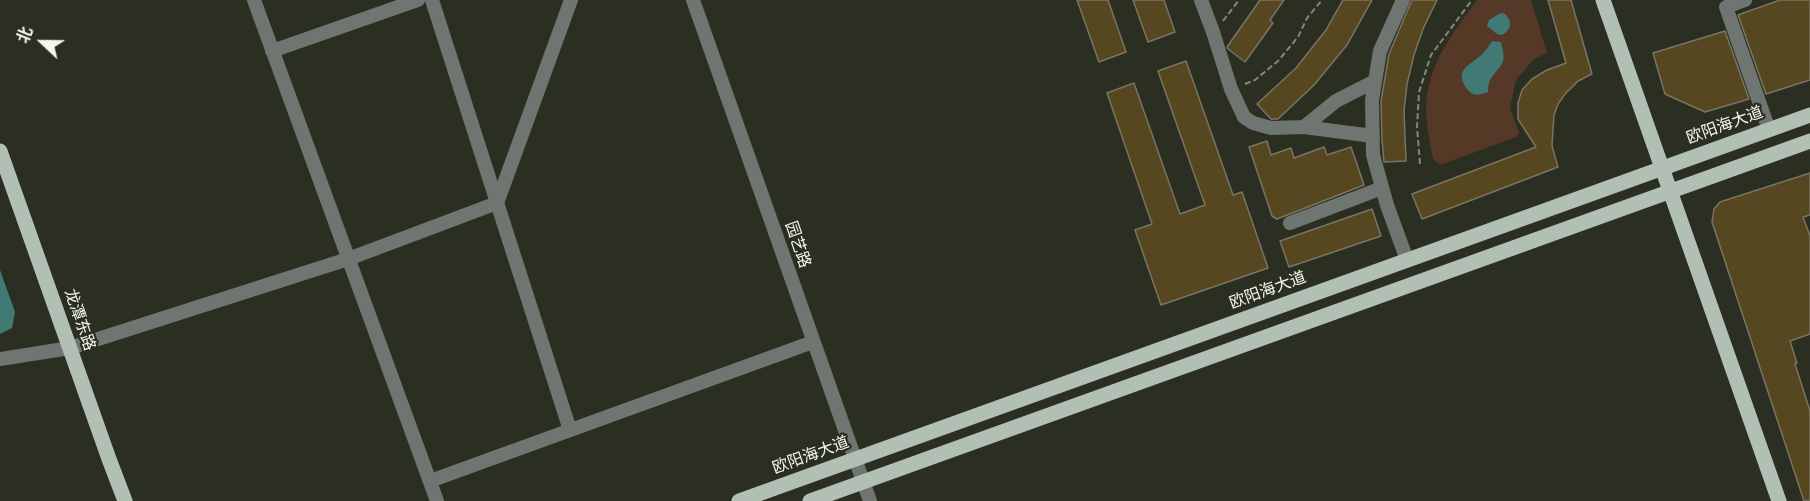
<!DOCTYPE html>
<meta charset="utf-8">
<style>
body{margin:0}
#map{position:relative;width:1810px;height:501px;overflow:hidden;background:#2b2f21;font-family:Poppins,"Noto Sans SC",sans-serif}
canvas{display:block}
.north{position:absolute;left:12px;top:12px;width:60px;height:60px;-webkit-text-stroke:4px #2b2f21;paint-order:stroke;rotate:292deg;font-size:16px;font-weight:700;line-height:24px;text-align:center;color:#f3f6ed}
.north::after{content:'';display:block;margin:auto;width:21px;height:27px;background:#f3f6ed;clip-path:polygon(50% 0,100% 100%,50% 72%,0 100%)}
</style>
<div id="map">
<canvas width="1810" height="501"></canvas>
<div class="north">北</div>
</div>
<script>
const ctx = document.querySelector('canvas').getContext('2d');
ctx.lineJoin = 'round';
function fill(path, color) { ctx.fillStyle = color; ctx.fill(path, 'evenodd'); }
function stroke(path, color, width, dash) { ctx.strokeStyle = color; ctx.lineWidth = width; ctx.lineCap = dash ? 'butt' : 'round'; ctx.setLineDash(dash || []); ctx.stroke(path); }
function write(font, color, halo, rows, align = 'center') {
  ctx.font = font + ' Poppins,"Noto Sans SC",sans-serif'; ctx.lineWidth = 4.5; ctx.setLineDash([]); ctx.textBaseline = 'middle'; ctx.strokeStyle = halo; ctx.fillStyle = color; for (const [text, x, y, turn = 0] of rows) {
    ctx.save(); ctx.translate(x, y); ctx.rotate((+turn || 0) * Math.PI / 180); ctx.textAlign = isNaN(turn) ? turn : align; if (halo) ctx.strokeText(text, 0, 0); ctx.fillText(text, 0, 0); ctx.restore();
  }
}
fill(new Path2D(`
 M1477,0H1531L1547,53L1534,59L1516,80L1510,108L1519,132L1516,137L1440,165L1433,159C1430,142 1426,124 1426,108C1427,65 1453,33 1477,0Z`), '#553825');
fill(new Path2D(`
 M1504,13C1513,21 1512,29 1502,35L1497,34L1487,26L1489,20L1499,14Z
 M1492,41L1501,42C1502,48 1505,55 1503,61C1498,74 1488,74 1488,92C1480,95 1473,97 1467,89C1454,71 1468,66 1480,56C1485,52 1488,47 1492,41Z
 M0,270L15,312L12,328L0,334Z`), '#417974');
const building = new Path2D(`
 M1077,0H1108L1126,52L1099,62Z
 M1133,0H1164L1175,32L1148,42Z
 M1260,0H1284L1270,20L1273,23L1245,62L1228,49L1227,47Z
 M1343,0H1372L1347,45L1314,85L1278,119H1271L1257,104L1296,68L1326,30Z
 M1412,0H1437L1423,29L1414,55L1407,84L1404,111L1406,161L1384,162L1382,140L1381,101L1389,54Z
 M1548,0H1571L1592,74L1578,81L1565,94L1558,104L1554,115L1552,146L1558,167L1422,219L1412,194L1536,147L1518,119V103L1522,90L1532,79L1547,70L1566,63Z
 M1780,0H1810V80L1766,94L1738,15Z
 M1725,31L1749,99L1705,112L1665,94L1653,53Z
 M1186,61L1233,195L1242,192L1268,268L1161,305L1135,230L1152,224L1107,93L1134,83L1180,214L1205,205L1158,71Z
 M1267,141L1271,155L1291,148L1294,158L1324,147L1327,155L1351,147L1364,185L1277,219L1272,216L1249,147Z
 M1810,173V215L1803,217L1810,236V334L1790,341L1797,363L1795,364L1810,411V501H1804L1712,222L1714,209L1720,202Z
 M1372,209L1381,236L1289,267L1280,241Z`);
fill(building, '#574720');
stroke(building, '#7a7465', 1.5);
stroke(new Path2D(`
 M1223,21L1239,0
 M1245,84L1255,80L1278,61L1298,37L1307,18L1322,0
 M1420,164L1417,127L1419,92L1431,55L1472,0`), '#84877c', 2, [6, 3]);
stroke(new Path2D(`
 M254,0L437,501
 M432,0L570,430
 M693,0L870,501
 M1201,0L1213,32L1231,89L1244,117L1253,123L1271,128L1304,127L1373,136
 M1403,0L1380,51L1372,100L1373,155L1387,205L1407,260
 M1745,0L1726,7L1769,130
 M272,51L418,0
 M1304,127L1336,101L1375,81
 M1290,223L1382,188
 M0,359L70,348L348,259L497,203L571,0
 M430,481L813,342`), '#6f7671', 14);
stroke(new Path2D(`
 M1603,0L1779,501
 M0,151L109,459L125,501
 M739,501L1810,115
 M810,501L1810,141`), '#b2bfb5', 15);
write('16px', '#f3f6ed', '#2b2f21', [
 ["欧阳海大道",1725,126,-20],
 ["园艺路",797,245,71],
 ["欧阳海大道",1268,291,-20],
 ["龙潭东路",79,320,71],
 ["欧阳海大道",811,456,-20]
]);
</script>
